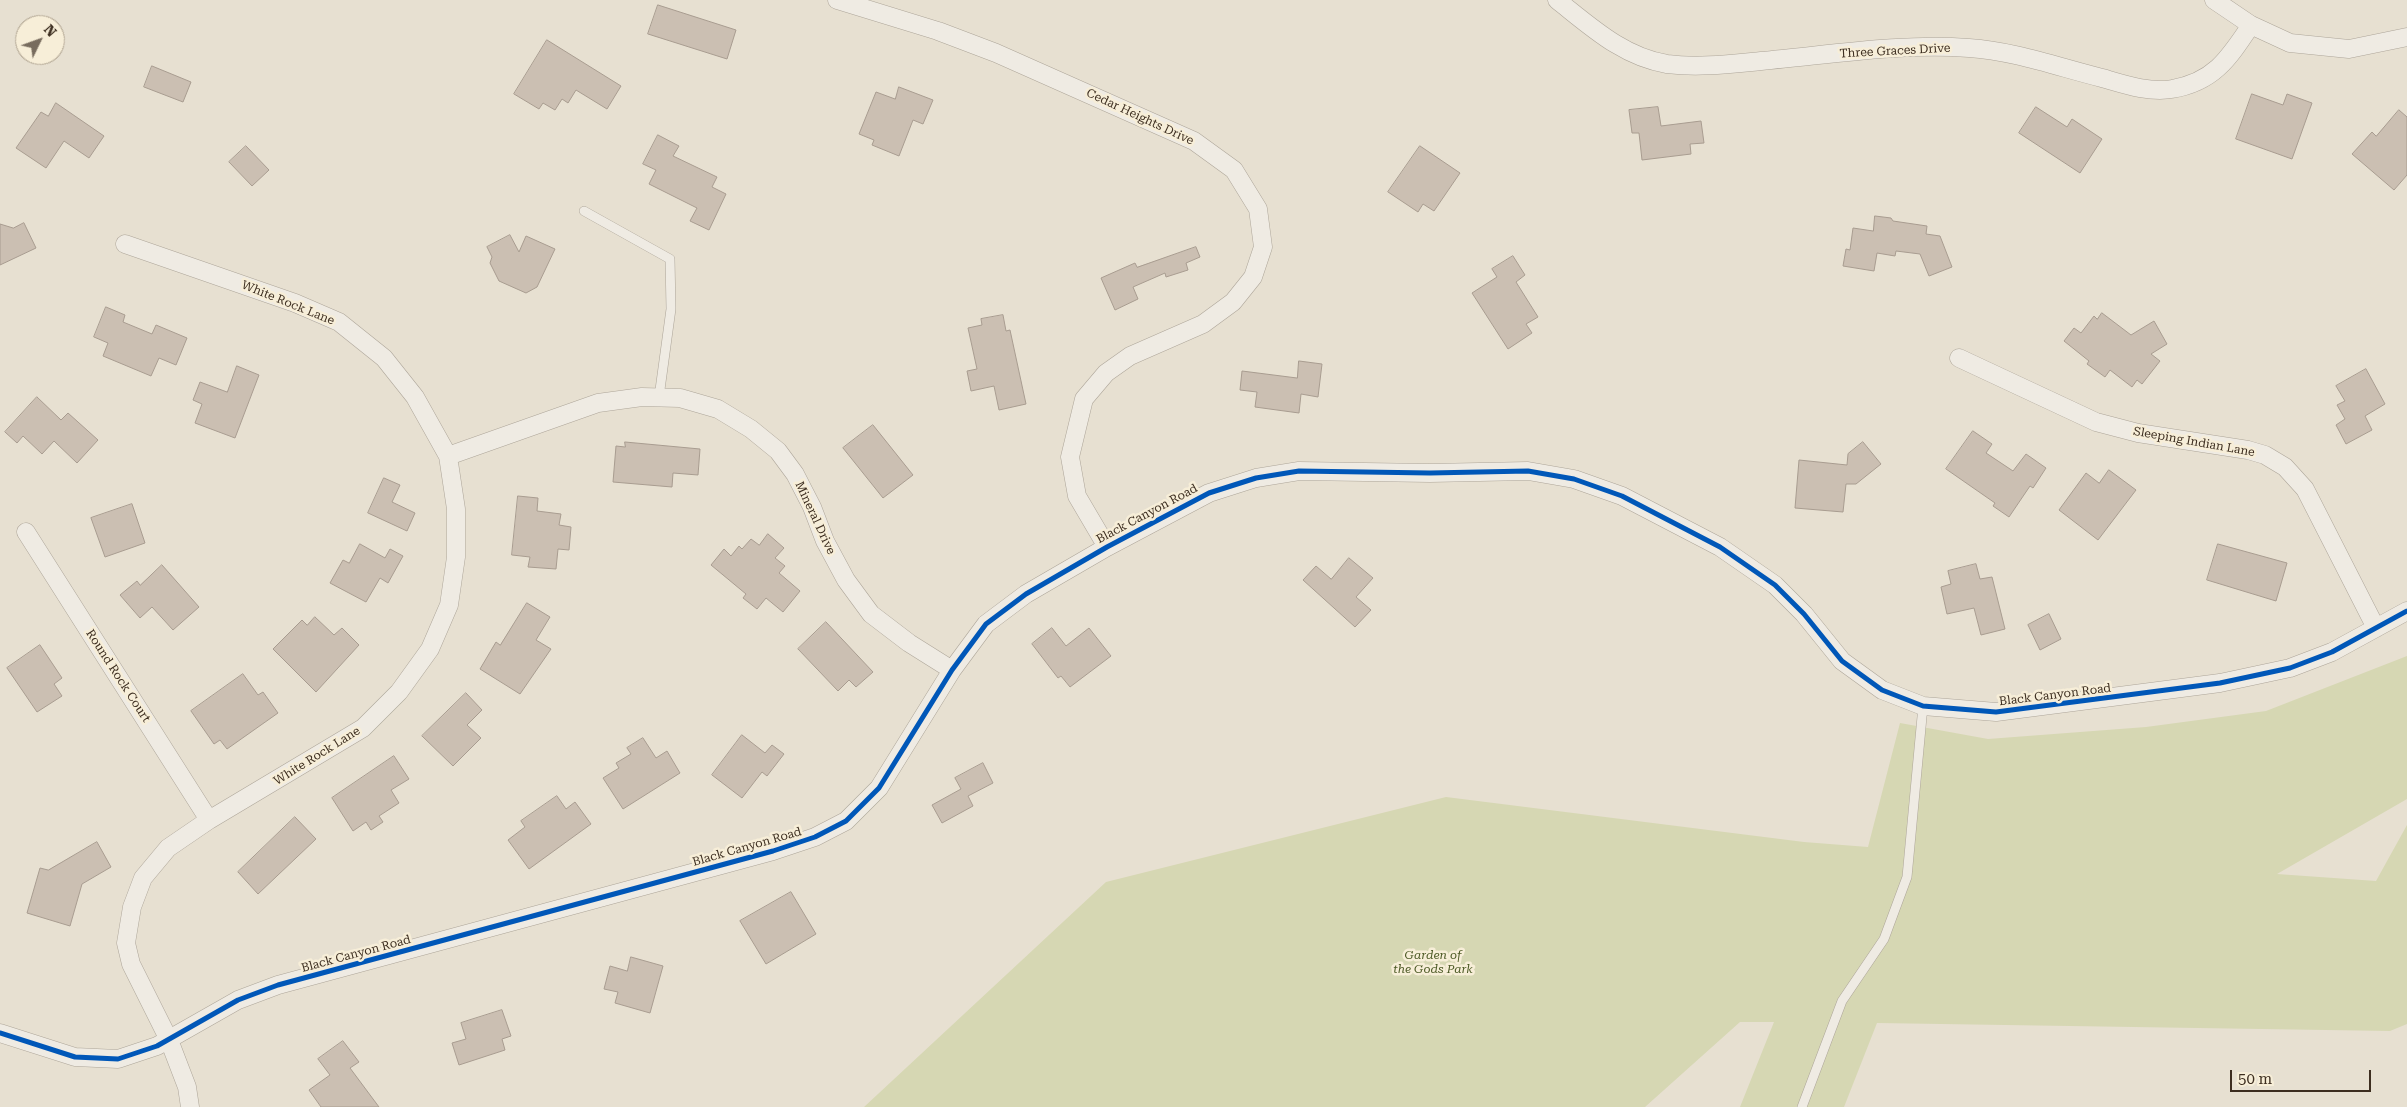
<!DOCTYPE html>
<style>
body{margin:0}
#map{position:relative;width:2407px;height:1107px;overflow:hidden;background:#e7e0d1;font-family:"Roboto Serif",serif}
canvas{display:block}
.north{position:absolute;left:15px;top:15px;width:50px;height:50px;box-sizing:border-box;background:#f7eed8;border:1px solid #ada18e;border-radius:50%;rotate:48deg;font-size:14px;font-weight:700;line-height:20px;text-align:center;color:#3d2e20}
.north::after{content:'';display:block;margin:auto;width:18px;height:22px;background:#786c5e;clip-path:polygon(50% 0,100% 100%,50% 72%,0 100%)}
.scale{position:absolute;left:2230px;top:1070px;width:141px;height:22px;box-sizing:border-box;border:2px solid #3d2e20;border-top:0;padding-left:6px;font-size:15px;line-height:18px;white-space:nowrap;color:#3d2e20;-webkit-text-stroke:4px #f7eed8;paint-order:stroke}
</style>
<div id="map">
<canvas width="2407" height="1107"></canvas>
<div class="north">N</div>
<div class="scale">50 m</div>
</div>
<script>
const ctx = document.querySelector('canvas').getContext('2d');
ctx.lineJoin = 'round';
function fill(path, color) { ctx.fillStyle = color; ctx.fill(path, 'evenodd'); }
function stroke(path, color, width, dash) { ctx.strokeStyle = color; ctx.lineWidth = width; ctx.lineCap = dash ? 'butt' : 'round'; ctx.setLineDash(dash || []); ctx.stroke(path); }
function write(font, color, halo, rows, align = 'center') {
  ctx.font = font + ' "Roboto Serif",serif'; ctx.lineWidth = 5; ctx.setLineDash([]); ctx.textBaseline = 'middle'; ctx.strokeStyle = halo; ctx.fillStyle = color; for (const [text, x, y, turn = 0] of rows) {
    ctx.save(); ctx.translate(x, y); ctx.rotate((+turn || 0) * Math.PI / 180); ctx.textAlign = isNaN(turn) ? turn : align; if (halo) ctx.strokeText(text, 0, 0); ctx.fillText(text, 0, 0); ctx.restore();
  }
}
fill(new Path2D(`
 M2407,656V799L2277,874L2376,881L2407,825V1024L2390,1031L1877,1023L1844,1107H1740L1774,1022H1740L1645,1107H864L1106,882L1446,797L1804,842L1868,847L1900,723L1988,739L2146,727L2266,711Z`), '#d6d7b3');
const building = new Path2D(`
 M658,5L736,30L727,59L648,34Z
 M547,40L621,86L607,109L576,90L568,103L562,99L555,110L543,103L539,109L514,94Z
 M152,66L191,82L183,102L144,87Z
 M899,87L933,100L923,124L913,120L899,156L872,145L874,140L859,134L876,92L895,99Z
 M2252,94L2283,105L2287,94L2312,103L2292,159L2236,139Z
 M56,103L104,136L89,158L64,141L46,168L16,148L41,112L48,116Z
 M1658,107L1661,126L1701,121L1704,143L1690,144L1691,154L1642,160L1639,133H1632L1629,110Z
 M2036,107L2067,127L2072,119L2102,139L2080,173L2019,133Z
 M2399,110L2407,117V175L2394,190L2352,154L2372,132L2376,136Z
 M658,135L679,146L673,156L717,177L712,187L726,194L709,230L690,221L697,208L649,184L656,170L643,164Z
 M246,146L269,170L252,186L229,162Z
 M1420,146L1460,173L1434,211L1423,204L1418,212L1388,192Z
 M1875,216L1891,218L1893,221L1927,226L1926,234L1940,236L1952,267L1929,276L1920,254L1896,251L1895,256L1877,253L1874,271L1843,266L1846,249L1850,250L1853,228L1873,231Z
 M24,223L36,248L0,265V224L13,228Z
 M510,235L519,252L526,236L555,249L537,287L526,293L499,281L490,263L492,257L487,247Z
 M1196,247L1200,257L1186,263L1188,270L1166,277L1165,273L1133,287L1138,299L1115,310L1101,278L1135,263L1137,267Z
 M1513,256L1525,275L1516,282L1538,317L1526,324L1532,333L1508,349L1472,293L1497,277L1492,269Z
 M106,307L125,315L123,322L152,334L156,325L187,338L176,365L159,358L151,376L103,356L108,343L94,337Z
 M2102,313L2131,335L2154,321L2167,344L2151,354L2160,361L2142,384L2137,380L2132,387L2110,370L2105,377L2087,364L2089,361L2064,341L2074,328L2081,333L2094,316L2097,319Z
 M1003,315L1006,331L1010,330L1026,404L999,410L994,386L971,391L967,371L977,369L968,328L982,325L981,319Z
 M1299,361L1322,364L1318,397L1301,394L1299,413L1255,407L1257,392L1240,390L1242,371L1297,378Z
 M237,366L259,375L235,438L195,423L202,404L193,400L200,382L227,392Z
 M2366,369L2385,404L2365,416L2372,430L2346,444L2336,425L2345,419L2337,405L2345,401L2336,386Z
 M37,397L61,420L68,413L98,440L77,463L54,441L42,454L23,436L17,443L5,432Z
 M873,425L913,475L883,498L843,448Z
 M1973,431L1992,444L1986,453L2013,471L2026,454L2046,468L2033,488L2030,486L2009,517L1993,506L1995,503L1946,469Z
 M625,442L700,449L698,475L673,473L672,487L613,482L616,446L625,447Z
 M1863,442L1881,464L1856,484H1846L1843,512L1795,508L1799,460L1847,465L1848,454Z
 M2109,470L2136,490L2098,540L2059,510L2086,473L2099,483Z
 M384,478L400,485L392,502L415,513L407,531L368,513Z
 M518,496L538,498L537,511L561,514L559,525L571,527L569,550L558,549L556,569L528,567L530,557L512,555Z
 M132,504L145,543L105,557L91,518Z
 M768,534L784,548L775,558L785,566L779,573L800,591L783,612L766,598L757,609L743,598L746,594L711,565L724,549L731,556L739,546L742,549L751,539L759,545Z
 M360,544L385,558L390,549L403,556L388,583L380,578L366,602L330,583L343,560L349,563Z
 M2218,544L2287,563L2276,601L2207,580Z
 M1349,558L1373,578L1356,597L1371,610L1355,627L1303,580L1316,566L1331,579Z
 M1976,564L1980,579L1992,577L2005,629L1981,635L1974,608L1947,614L1941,587L1951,584L1948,571Z
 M162,565L199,607L173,630L152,607L140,618L120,595L137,581L140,585Z
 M527,603L550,617L536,640L551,649L520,694L480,669L496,642L500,645Z
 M2049,614L2061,639L2040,650L2028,625Z
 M315,617L334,635L342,628L359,645L316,692L273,649L302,620L307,625Z
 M826,622L873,672L856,687L849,680L838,691L798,649Z
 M1052,628L1066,646L1089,628L1111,656L1070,687L1061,676L1058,678L1032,644Z
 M40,645L62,678L54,684L62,696L37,712L7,668Z
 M243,674L258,695L263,692L278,713L227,749L220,740L214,744L191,711Z
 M466,693L482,710L467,725L481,738L453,766L422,736Z
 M742,735L765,753L772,745L784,754L767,776L762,772L742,798L712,775Z
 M643,738L656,758L667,751L680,773L623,809L603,778L619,768L616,763L631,754L627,748Z
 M394,756L409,779L391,790L399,803L379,816L383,822L371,830L366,822L353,831L332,798Z
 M983,763L993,783L968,796L973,806L942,823L932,805L961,789L955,778Z
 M557,796L566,809L575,802L591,824L529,869L508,840L525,827L521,821Z
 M295,817L316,839L258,894L238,872Z
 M97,842L111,867L82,884L70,926L27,913L40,868L48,870Z
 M791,892L816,934L766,964L740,921Z
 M631,957L663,966L650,1013L615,1003L618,992L604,989L610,966L627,971Z
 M502,1010L511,1036L502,1039L505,1050L459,1065L452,1043L466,1039L461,1023Z
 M343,1041L359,1062L350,1068L379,1107H321L309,1090L330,1075L318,1059Z`);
fill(building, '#cbbfb2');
stroke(building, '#a89c90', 1);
const lane = new Path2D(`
 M584,211L670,259L671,309L659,397
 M1802,1107L1842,1001L1884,939L1907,877L1923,706`);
const street = new Path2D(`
 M837,0L938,31L996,53L1194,141L1234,170L1258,209L1263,247L1253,277L1233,302L1203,324L1130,356L1106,373L1084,399L1070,457L1077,496L1107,547
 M1557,0C1590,26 1623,57 1667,64C1698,68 1730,64 1761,61C1829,55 1900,43 1969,48C2014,51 2058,67 2102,78C2123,84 2149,93 2172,89C2214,82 2229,58 2251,25
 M2214,0L2251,25L2290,43L2349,49L2407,37
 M125,244L295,303L339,322L384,358L415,397L448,456L456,509V557L449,605L430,649L399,692L363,728L209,820L168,848L143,878L132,907L126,943L131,964L169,1040L187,1087L190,1107
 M1959,358L2096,422L2138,433L2248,450L2265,455L2285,467L2305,489L2376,628
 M448,456L598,403L642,397L680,398L718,409L751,429L778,451L795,474L812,507L825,541L846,580L871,614L909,643L952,670
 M26,532L209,820
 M0,1033L75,1057L118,1059L157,1046L238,1000L278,985L773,851L815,837L846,821L879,788L952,670L986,624L1026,594L1107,547L1209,493L1256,478L1299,471L1430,473L1528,471L1574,479L1622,496L1720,547L1775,585L1804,614L1842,661L1882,690L1923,706L1996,712L2220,683L2290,668L2332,652L2407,611`);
stroke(lane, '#ada599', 10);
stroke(street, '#ada599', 19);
stroke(lane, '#efebe3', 9);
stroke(street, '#efebe3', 18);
stroke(new Path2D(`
 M0,1033L75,1057L118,1059L157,1046L238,1000L278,985L773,851L815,837L846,821L879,788L952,670L986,624L1026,594L1107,547L1209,493L1256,478L1299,471L1430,473L1528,471L1574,479L1622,496L1720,547L1775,585L1804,614L1842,661L1882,690L1923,706L1996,712L2220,683L2290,668L2332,652L2407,611`), '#0057b8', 5);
write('12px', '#3d2e20', '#f7eed8', [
 ["Three Graces Drive",1895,51,-3],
 ["Cedar Heights Drive",1140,117,25],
 ["White Rock Lane",288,303,22],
 ["Sleeping Indian Lane",2194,442,10],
 ["Black Canyon Road",1147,514,-28],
 ["Mineral Drive",815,518,65],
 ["Round Rock Court",118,676,57],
 ["Black Canyon Road",2055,695,-7],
 ["White Rock Lane",317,756,-32],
 ["Black Canyon Road",747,847,-16],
 ["Black Canyon Road",356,954,-15]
]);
write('italic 12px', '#4d5a26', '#f7eed8', [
 ["Garden of",1433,955],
 ["the Gods Park",1433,969]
]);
</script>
